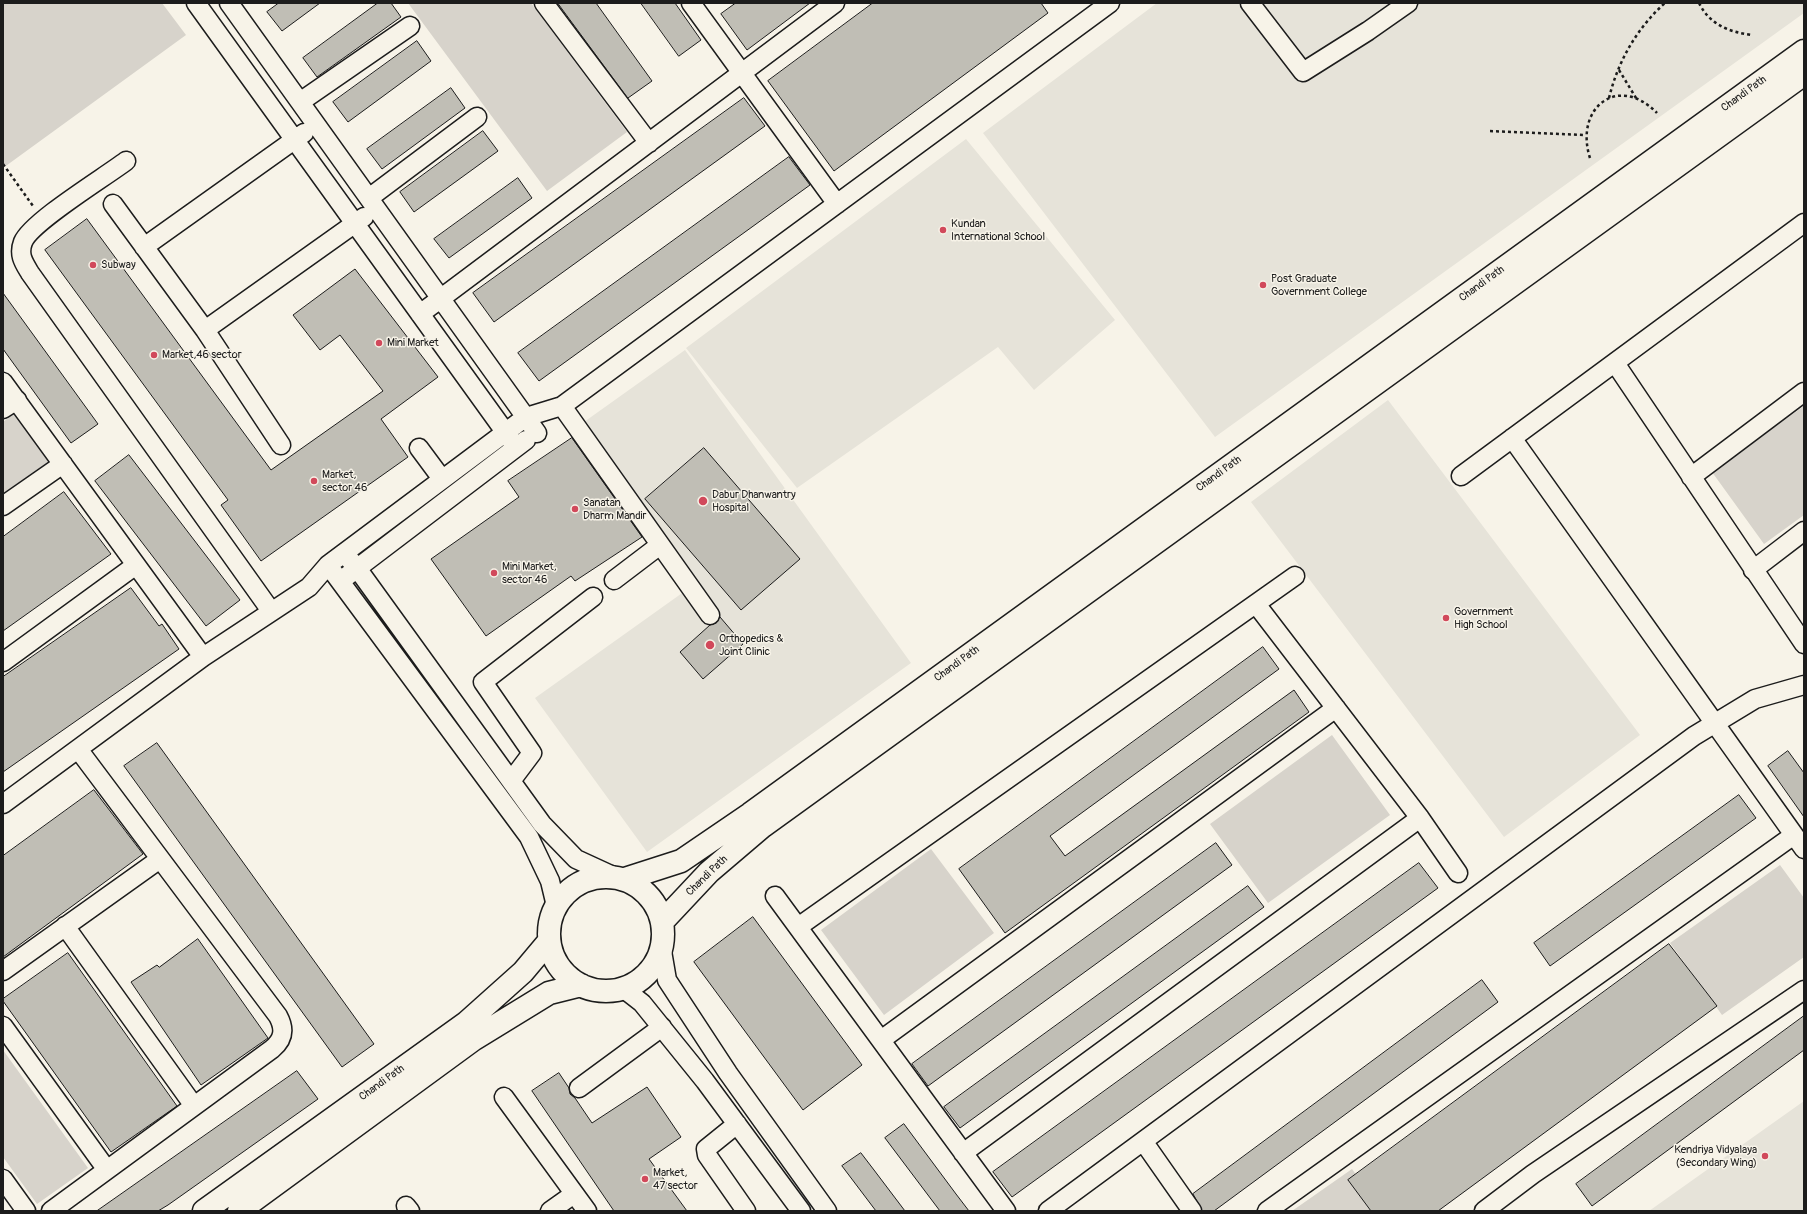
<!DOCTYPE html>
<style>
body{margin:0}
#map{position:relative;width:1807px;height:1214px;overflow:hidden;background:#f7f3e8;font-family:Pangolin,sans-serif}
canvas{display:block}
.frame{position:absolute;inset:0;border:4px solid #1c1c1c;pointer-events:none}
</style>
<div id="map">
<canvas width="1807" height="1214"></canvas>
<div class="frame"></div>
</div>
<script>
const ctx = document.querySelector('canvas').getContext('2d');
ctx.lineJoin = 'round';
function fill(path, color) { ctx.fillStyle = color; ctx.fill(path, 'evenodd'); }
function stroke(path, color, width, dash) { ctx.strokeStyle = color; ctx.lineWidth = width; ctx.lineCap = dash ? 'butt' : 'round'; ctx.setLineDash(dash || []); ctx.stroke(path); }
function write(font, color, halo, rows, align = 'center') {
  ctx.font = font + ' Pangolin,sans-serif'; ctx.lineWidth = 3; ctx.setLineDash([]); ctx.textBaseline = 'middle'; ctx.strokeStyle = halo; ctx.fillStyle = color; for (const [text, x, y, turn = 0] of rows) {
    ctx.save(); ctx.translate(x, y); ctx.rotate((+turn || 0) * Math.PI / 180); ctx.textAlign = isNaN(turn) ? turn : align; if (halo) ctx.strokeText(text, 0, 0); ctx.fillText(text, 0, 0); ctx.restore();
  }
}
fill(new Path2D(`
 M1157,3H1804V13L1215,437L983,133Z
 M966,139L1115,320L1034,390L998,347L797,488L686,348Z
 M685,350L911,663L647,852L535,698L699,581L584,422Z
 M1388,400L1640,735L1504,837L1251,502Z
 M1804,1101V1211H1649Z`), '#e6e3d9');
fill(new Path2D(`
 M3,3H162L186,35L3,168Z
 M408,3H531L627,132L547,191Z
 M1804,406V515L1764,544L1712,472Z
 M16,412L52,461L3,497V422Z
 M1332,735L1390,815L1268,903L1210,824Z
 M931,849L994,933L884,1015L821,930Z
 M1780,865L1804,898V957L1722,1015L1670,943Z
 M3,1050L88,1168L37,1204L3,1157Z
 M1352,1169L1382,1211H1292Z`), '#d7d3cb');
const building = new Path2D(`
 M279,3H320L282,31L267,12Z
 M378,3H391L401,17L317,77L303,58Z
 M558,3H596L652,81L628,98Z
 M641,3H675L701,40L679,56Z
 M736,3H810L747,50L721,14Z
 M873,3H1041L1048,13L834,171L768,81Z
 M417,41L431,61L348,122L333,102Z
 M451,88L465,108L382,169L367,149Z
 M744,98L765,126L494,322L473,293Z
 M483,131L498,151L414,212L400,192Z
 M789,157L810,185L539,381L518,353Z
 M518,178L532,198L449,258L434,239Z
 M87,219L271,470L383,391L340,335L320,350L293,315L355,269L438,377L381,419L408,457L261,561L221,505L228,500L45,250Z
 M3,293L98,424L71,443L3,349Z
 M572,438L642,537L575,581L571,576L486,636L431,559L519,497L508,481Z
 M704,448L800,559L741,610L645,499Z
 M129,455L240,600L206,626L95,481Z
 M64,492L111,554L3,631V537Z
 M131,588L159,626L162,624L179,649L3,772V677Z
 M720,617L743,644L703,679L680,652L710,625L716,623Z
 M1263,647L1279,669L1050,836L1065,856L1294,690L1309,712L1005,933L959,869Z
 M157,743L374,1044L342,1067L124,766Z
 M1788,751L1804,773V817L1768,766Z
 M94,790L143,854L3,957V856Z
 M1739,795L1756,818L1550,966L1534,943Z
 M1216,843L1232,865L928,1086L912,1064Z
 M1419,863L1438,888L1012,1197L993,1172Z
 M1248,886L1264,907L960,1128L944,1107Z
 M753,917L862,1065L803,1110L694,962Z
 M198,939L268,1038L201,1085L131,982L157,965L159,967Z
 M1669,944L1717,1006L1438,1211H1371L1348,1180Z
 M68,953L177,1106L111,1152L3,1001V999Z
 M1482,980L1498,1002L1214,1211H1202L1193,1194Z
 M1804,1016V1050L1592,1206L1576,1184Z
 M297,1071L318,1099L168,1205L158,1211H97Z
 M559,1073L569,1088L570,1094L575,1098L592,1123L647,1087L681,1137L649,1159L687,1211H614L532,1091Z
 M904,1124L956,1194L969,1211H940L885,1138Z
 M861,1153L874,1170L905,1211H876L842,1166Z`);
fill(building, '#c0beb5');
stroke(building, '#1c1c1c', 1);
const minor = new Path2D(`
 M196,3L516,447
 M229,3L537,433
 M544,3L649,143
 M691,3L837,204
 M1250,3L1303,72L1368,31L1408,3
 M300,102L410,26
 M126,161C105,177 31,222 23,242C18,255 24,263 30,273L271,611
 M369,198L477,117
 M113,204L205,330L281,445
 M144,247L304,133
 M420,314L835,3
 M205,330L364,217
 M1615,363L1804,644
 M3,382L203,657
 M562,406L710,615
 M3,409L17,400
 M1512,438L1804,849
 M419,448L442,479
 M1461,476L1804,223
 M1691,477L1804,392
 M3,506L63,464
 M344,553L357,568L542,824L576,859L613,876
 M328,565L529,837L550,881L556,906
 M1753,570L1804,531
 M347,576L526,440
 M614,580L660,545
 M1256,604L1420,818L1458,873
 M3,662L136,565
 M511,781L532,753L483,682L593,597
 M3,804L203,657L309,587L328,565L526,417L562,406L1110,3
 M775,896L1006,1211
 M65,926L194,1106
 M798,927L1295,576
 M662,951L667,980L728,1073L827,1211
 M3,971L160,859
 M624,989L642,1003L705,1081L801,1211
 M3,1026L107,1170
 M881,1040L1336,708
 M579,1088L662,1027
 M504,1097L587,1211
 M737,1124L706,1149L707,1155L746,1211
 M1143,1141L1192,1211
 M963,1153L1420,818
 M3,1179L26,1211
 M406,1206L410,1211
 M51,1211L272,1049C284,1039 285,1029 278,1016L78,749
 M550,1211L574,1194
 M1048,1211L1694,736L1755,699L1804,685
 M1267,1211L1794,835
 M1484,1211L1533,1174L1804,990`);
const major = new Path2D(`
 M549 934a57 57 0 1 1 114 0a57 57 0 1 1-114 0Z
 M625,879L681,861L750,814L1804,51
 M663,921L709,872L763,826L1804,74
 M204,1211L466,1023L523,972L549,941
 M239,1211L474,1039L549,993L581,985`);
stroke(minor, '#1c1c1c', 21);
stroke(major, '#1c1c1c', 25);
stroke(new Path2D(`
 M1699,3C1710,25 1729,32 1752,35
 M1619,70L1636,98
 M1609,98C1618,61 1637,28 1665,3
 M1490,131L1585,135
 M1590,158C1574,108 1618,73 1657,113
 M3,164L33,206`), '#1c1c1c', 2.5, [3, 3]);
stroke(minor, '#f7f3e8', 18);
stroke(major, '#f7f3e8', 22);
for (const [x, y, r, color] of [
 [943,230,4,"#d1495b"],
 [93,265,4,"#d1495b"],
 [1263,285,4,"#d1495b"],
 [379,343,4,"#d1495b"],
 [154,355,4,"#d1495b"],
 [314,481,4,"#d1495b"],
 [703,501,5,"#d1495b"],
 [575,509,4,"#d1495b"],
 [494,573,4,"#d1495b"],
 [1446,618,4,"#d1495b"],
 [710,645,5,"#d1495b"],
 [1765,1156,4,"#d1495b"],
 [645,1179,4,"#d1495b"]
]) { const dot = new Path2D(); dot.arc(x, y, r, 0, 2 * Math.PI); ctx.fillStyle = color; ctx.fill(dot); stroke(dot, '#f7f3e8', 1.5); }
write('11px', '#1c1c1c', '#f7f3e8', [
 ["Chandi Path",1744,94,-36],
 ["Chandi Path",1482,284,-36],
 ["Chandi Path",1219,474,-36],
 ["Chandi Path",957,664,-36],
 ["Chandi Path",707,876,-44],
 ["Chandi Path",382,1083,-36]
]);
write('11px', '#1c1c1c', '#f7f3e8', [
 ["Kundan",951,224],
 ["International School",951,237],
 ["Subway",101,265],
 ["Post Graduate",1271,279],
 ["Government College",1271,292],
 ["Mini Market",387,343],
 ["Market,46 sector",162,355],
 ["Market,",322,475],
 ["sector 46",322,488],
 ["Dabur Dhanwantry",712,495],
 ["Hospital",712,508],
 ["Sanatan",583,503],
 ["Dharm Mandir",583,516],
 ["Mini Market,",502,567],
 ["sector 46",502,580],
 ["Government",1454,612],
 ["High School",1454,625],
 ["Orthopedics &",719,639],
 ["Joint Clinic",719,652],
 ["Kendriya Vidyalaya",1757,1150,"right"],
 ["(Secondary Wing)",1757,1163,"right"],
 ["Market,",653,1173],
 ["47 sector",653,1186]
], 'left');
</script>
